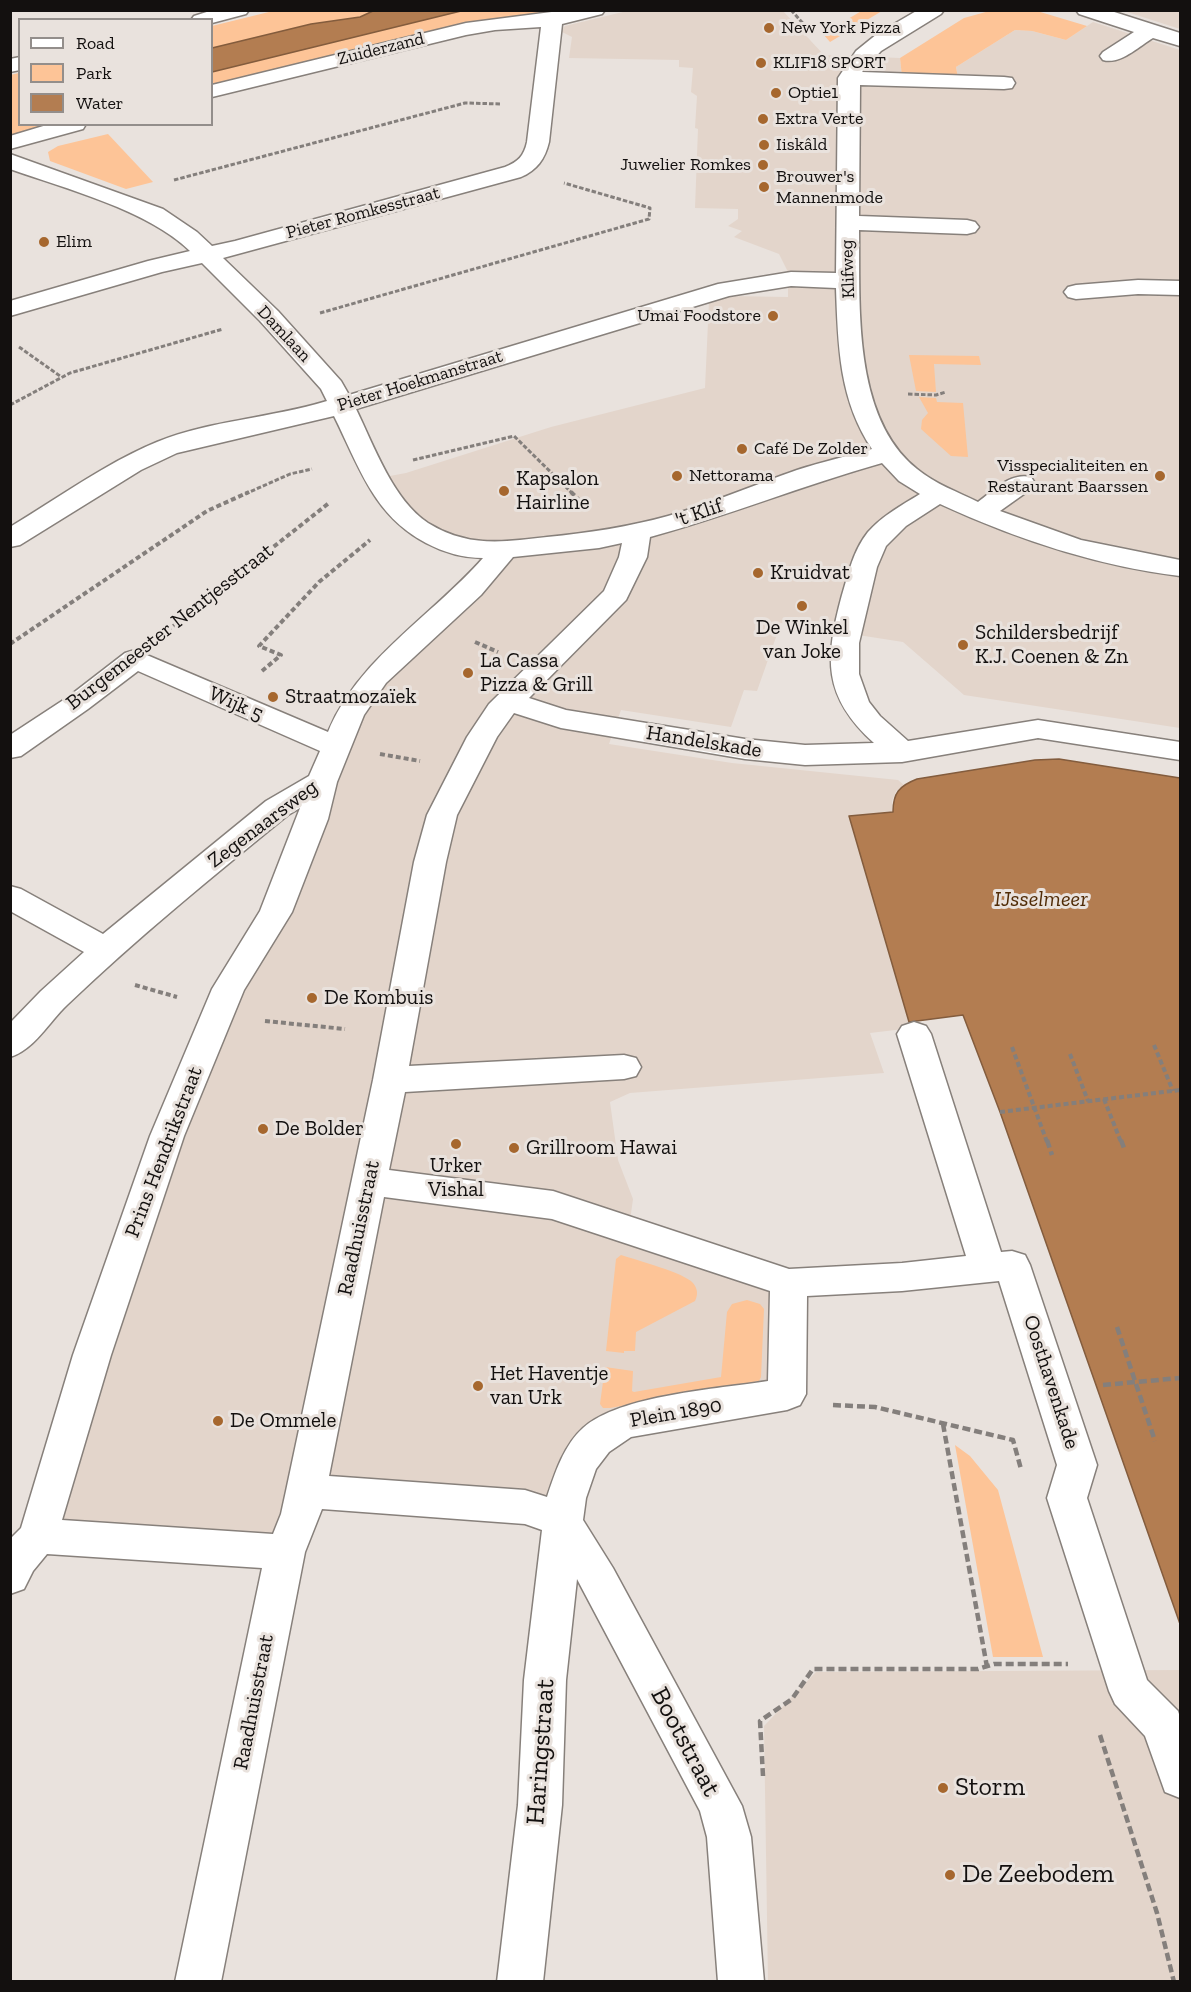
<!DOCTYPE html>
<meta charset="utf-8">
<style>
body{margin:0}
#map{position:relative;width:1191px;height:1992px;overflow:hidden;background:#e9e2dd;font-family:"Zilla Slab",serif}
canvas{display:block}
.frame{position:absolute;inset:0;border:12px solid #13100f;pointer-events:none}
.legend{position:absolute;left:18px;top:18px;width:195px;height:108px;box-sizing:border-box;background:#e9e2dd;border:2px solid #938e8b;margin:0;padding:8px 10px;list-style:none;font-size:18px;color:#13100f}
.legend li{display:flex;align-items:center;gap:12px;height:30px}
.legend b{width:30px;border:2px solid #938e8b}
</style>
<div id="map">
<canvas width="1191" height="1992"></canvas>
<div class="frame"></div>
<ul class="legend">
<li><b style="height:8px;background:#fff"></b>Road</li>
<li><b style="height:16px;background:#fdc497"></b>Park</li>
<li><b style="height:16px;background:#b37d51"></b>Water</li>
</ul>
</div>
<script>
const ctx = document.querySelector('canvas').getContext('2d');
ctx.lineJoin = 'round';
function fill(path, color) { ctx.fillStyle = color; ctx.fill(path, 'evenodd'); }
function stroke(path, color, width, dash) { ctx.strokeStyle = color; ctx.lineWidth = width; ctx.lineCap = dash ? 'butt' : 'round'; ctx.setLineDash(dash || []); ctx.stroke(path); }
function write(font, color, halo, rows, align = 'center') {
  ctx.font = font + ' "Zilla Slab",serif'; ctx.lineWidth = 6; ctx.setLineDash([]); ctx.textBaseline = 'middle'; ctx.strokeStyle = halo; ctx.fillStyle = color; for (const [text, x, y, turn = 0] of rows) {
    ctx.save(); ctx.translate(x, y); ctx.rotate((+turn || 0) * Math.PI / 180); ctx.textAlign = isNaN(turn) ? turn : align; if (halo) ctx.strokeText(text, 0, 0); ctx.fillText(text, 0, 0); ctx.restore();
  }
}
fill(new Path2D(`
 M627,11H783L824,55L900,58L902,77H958L956,67L1015,30L1032,31L1066,40L1093,22L1180,50V728L964,695L903,642L781,623L757,691L744,690L731,727L621,710L609,744L732,763L898,780L904,785L896,791L892,801L893,812L849,816L912,1028L870,1033L884,1073L630,1093L610,1102L618,1160L633,1199L629,1228L789,1283L787,1394L632,1419L566,1498L307,1491L285,1552L38,1536L92,1355L348,720L505,551L433,536L379,478L406,473L551,427L705,388L709,301L727,296L788,297V272L779,254L734,237L742,231L728,226L738,219V209L695,208L698,129L695,128L697,96L691,92L693,68L679,67V60L569,58L572,37L560,31L565,26Z
 M1124,11H1180V29Z
 M1180,1670V1981H768L764,1726L816,1672Z`), '#e3d5cb');
fill(new Path2D(`
 M277,10L561,11L508,17L459,26L212,86V26Z
 M863,10L882,11L830,42L823,34Z
 M993,10L1037,11L1087,26L1066,40L1032,31L1015,30L956,67L958,78L902,77L900,58L964,18Z
 M19,73L20,124L57,125L11,136L10,75Z
 M108,134L153,182L126,189L50,161L48,152L58,146Z
 M909,355L979,356L981,365L934,364L936,392L916,391Z
 M919,397L936,398L937,402L963,403L968,457L951,456L921,429L922,420L928,413Z
 M621,1255C636,1260 685,1273 693,1283C698,1289 698,1295 695,1301L636,1332L635,1351H624V1353L606,1351L616,1259Z
 M747,1300L760,1304L764,1309L761,1377L759,1381L610,1408H603L600,1404L605,1367L633,1371L632,1391L634,1392L721,1377L727,1312L732,1304Z
 M955,1445L970,1456L998,1490L1043,1657H993Z`), '#fdc497');
const water = new Path2D(`
 M373,11H461L212,72V48L311,24L360,17Z
 M1059,759L1180,778V1624L1000,1112L963,1015L909,1022L849,816L893,812C893,793 899,786 917,779L1035,760Z`);
fill(water, '#b37d51');
stroke(water, '#835c3d', 1.5);
const minor = new Path2D(`
 M567,10H605L602,14L562,24L549,142C545,159 537,170 521,177L223,258L278,311L341,381L349,395L718,284L791,272L836,273L838,78L856,51L877,34L918,10H944L941,14L881,51L862,72L1004,77L1012,78L1015,83L1012,88L1004,89L860,85L859,216L967,220L975,222L979,227L975,232L967,234L859,230C860,306 852,417 917,469C935,484 958,492 978,502C994,490 1011,472 1031,477L1035,483L1031,489L1000,511L1081,540L1180,560V576C1097,566 1016,539 940,504L906,526L886,546L877,567L859,643V674L869,702L880,716L908,741L1038,720L1180,742V760L1038,738L902,762L805,765L745,759L561,728L514,713L497,737L457,815L446,862L409,1066L624,1055L636,1058L641,1067L636,1076L624,1079L405,1092L389,1170L553,1191L789,1269L902,1263L966,1256L897,1034L902,1026L914,1022L926,1026L931,1034L1001,1252L1012,1251L1025,1255L1030,1265L1097,1465L1087,1498L1147,1680L1178,1711L1180,1717V1798L1165,1792L1145,1736L1115,1704L1109,1691L1047,1498L1057,1465L999,1281L902,1291L807,1296L806,1394L800,1405L787,1410L631,1437L609,1452L596,1469L586,1498L583,1520L613,1568L742,1806L751,1837L764,1982H718L707,1837L700,1811L577,1579L566,1680L562,1805L543,1982H497L518,1805L524,1680L542,1530L525,1524L322,1509L305,1552L221,1982H175L262,1568L47,1554L33,1571L24,1589L10,1594V1539L21,1528L73,1355L150,1136L212,989L260,911L300,808L288,815C212,877 137,938 67,1005C49,1022 34,1050 10,1057V1023L41,991L84,952L10,911V886L21,889L103,934L266,801L309,776L320,751L138,671L88,709L21,756L10,758V735L68,697L125,653L135,650L328,732C358,659 432,616 483,558C463,558 443,552 426,543C373,515 359,466 334,416L177,453L141,470L20,545L10,547V527C58,498 106,463 157,442C211,420 272,418 327,401L321,389L260,321L202,263L162,272L10,316V301L148,261L190,251C148,210 66,189 10,169V154L163,209L197,232L212,246L235,241L505,167C518,162 524,156 527,142L541,27L495,30L466,35L212,97V85L466,23ZM791,286L836,288C838,345 839,400 872,449C847,456 822,462 797,470C754,485 712,503 668,516C628,527 588,533 547,537C503,542 469,548 428,523C393,500 374,446 356,409L729,296ZM882,463L899,481L920,494C902,505 882,516 868,532C853,551 849,572 842,595C825,658 822,696 874,743L805,745L745,739L566,710L529,698L626,600L647,557L650,537C728,516 803,485 882,463ZM622,543L619,557L604,591L489,704L467,737L427,815L414,862L373,1080L286,1491L281,1514L273,1534L62,1520L111,1355L184,1136L244,990L292,912L328,819L337,782L364,715L386,683L481,595L513,557L599,548ZM384,1197L552,1219L770,1291L768,1381C718,1389 620,1395 583,1428C564,1445 555,1473 547,1497L525,1490L329,1476Z
 M1076,10H1108L1180,33V46L1153,38C1138,47 1120,65 1103,60L1100,56L1103,52L1134,32L1079,14Z
 M50,124H86L83,129L10,149V136Z
 M1138,280L1180,281V295L1138,294L1076,299L1068,297L1064,292L1068,287L1076,285Z`);
const major = new Path2D(`
 M213,10H249L246,14L212,23V20H191L194,16Z
 M20,57V70L10,72V59Z`);
stroke(minor, '#87807b', 3);
stroke(major, '#87807b', 3);
stroke(new Path2D(`
 M791,10L808,29
 M174,180L465,103L502,104
 M320,313L649,219L650,208L564,183
 M19,347L60,376
 M908,394L936,395L946,392
 M10,405L70,373L223,329
 M413,460L514,436L573,494
 M245,494L290,474L312,469`), '#847f7c', 3, [4.5, 2]);
stroke(new Path2D(`
 M571,492L580,501
 M167,631L329,503
 M475,642L498,652
 M10,644L207,511L249,492
 M262,671L281,655L259,646L319,582L370,540
 M380,754L420,761
 M135,985L177,997
 M265,1021L345,1029
 M1154,1045L1173,1091
 M1012,1047L1047,1142
 M1070,1054L1088,1101
 M1104,1099L1121,1142
 M1000,1112L1180,1090`), '#847f7c', 4, [5, 3]);
stroke(new Path2D(`
 M1047,1140L1052,1155
 M1121,1140L1124,1148
 M1117,1327L1155,1441
 M1103,1385L1180,1378
 M833,1405L875,1407L1013,1440L1021,1469
 M943,1424L987,1667
 M1100,1735L1157,1913L1174,1982
 M763,1776L760,1721L792,1699L813,1669H978L994,1664H1068`), '#847f7c', 4.5, [8, 4]);
fill(minor, '#fff');
fill(major, '#fff');
for (const [x, y, r, color] of [
 [769,28,6,"#a6672e"],
 [761,63,6,"#a6672e"],
 [776,93,6,"#a6672e"],
 [763,119,6,"#a6672e"],
 [764,145,6,"#a6672e"],
 [763,165,6,"#a6672e"],
 [764,187,6,"#a6672e"],
 [44,242,6,"#a6672e"],
 [773,316,6,"#a6672e"],
 [742,449,6,"#a6672e"],
 [677,476,6,"#a6672e"],
 [1160,476,6,"#a6672e"],
 [504,491,6,"#a6672e"],
 [758,573,6,"#a6672e"],
 [802,606,6,"#a6672e"],
 [963,645,6,"#a6672e"],
 [468,673,6,"#a6672e"],
 [273,697,6,"#a6672e"],
 [312,998,6,"#a6672e"],
 [263,1129,6,"#a6672e"],
 [456,1144,6,"#a6672e"],
 [514,1148,6,"#a6672e"],
 [478,1386,6,"#a6672e"],
 [218,1421,6,"#a6672e"],
 [943,1788,6,"#a6672e"],
 [950,1875,6,"#a6672e"]
]) { const dot = new Path2D(); dot.arc(x, y, r, 0, 2 * Math.PI); ctx.fillStyle = color; ctx.fill(dot); stroke(dot, '#e9e2dd', 2); }
write('18px', '#13100f', '#e9e2dd', [
 ["New York Pizza",781,28],
 ["KLIF18 SPORT",773,63],
 ["Optie1",788,93],
 ["Extra Verte",775,119],
 ["Iiskâld",776,145],
 ["Juwelier Romkes",751,165,"right"],
 ["Brouwer's",776,177],
 ["Mannenmode",776,198],
 ["Elim",56,242],
 ["Umai Foodstore",761,316,"right"],
 ["Café De Zolder",754,449],
 ["Visspecialiteiten en",1148,466,"right"],
 ["Restaurant Baarssen",1148,487,"right"],
 ["Nettorama",689,476]
], 'left');
write('18px', '#13100f', '#e9e2dd', [
 ["Zuiderzand",381,49,-14],
 ["Pieter Romkesstraat",363,213,-15],
 ["Klifweg",848,269,-92],
 ["Damlaan",284,334,47],
 ["Pieter Hoekmanstraat",420,381,-17]
]);
write('21px', '#13100f', '#e9e2dd', [
 ["Kapsalon",516,479],
 ["Hairline",516,503],
 ["Kruidvat",770,573],
 ["De Winkel",802,628,"center"],
 ["van Joke",802,652,"center"],
 ["Schildersbedrijf",975,633],
 ["K.J. Coenen & Zn",975,657],
 ["La Cassa",480,661],
 ["Pizza & Grill",480,685],
 ["Straatmozaïek",285,697],
 ["De Kombuis",324,998],
 ["De Bolder",275,1129],
 ["Grillroom Hawai",526,1148],
 ["Urker",456,1166,"center"],
 ["Vishal",456,1190,"center"],
 ["Het Haventje",490,1374],
 ["van Urk",490,1398],
 ["De Ommele",230,1421]
], 'left');
write('21px', '#13100f', '#e9e2dd', [
 ["'t Klif",699,513,-19],
 ["Burgemeester Nentjesstraat",170,627,-38],
 ["Wijk 5",236,704,24],
 ["Handelskade",704,742,9],
 ["Zegenaarsweg",263,824,-37],
 ["Prins Hendrikstraat",164,1152,-69],
 ["Raadhuisstraat",359,1228,-78],
 ["Oosthavenkade",1051,1382,72],
 ["Plein 1890",676,1413,-10],
 ["Raadhuisstraat",254,1702,-79]
]);
write('italic 22px', '#502b06', '#e9e2dd', [
 ["IJsselmeer",1041,900]
]);
write('26px', '#13100f', '#e9e2dd', [
 ["Bootstraat",685,1742,62],
 ["Haringstraat",541,1752,-86]
]);
write('26px', '#13100f', '#e9e2dd', [
 ["Storm",955,1788],
 ["De Zeebodem",962,1875]
], 'left');
</script>
